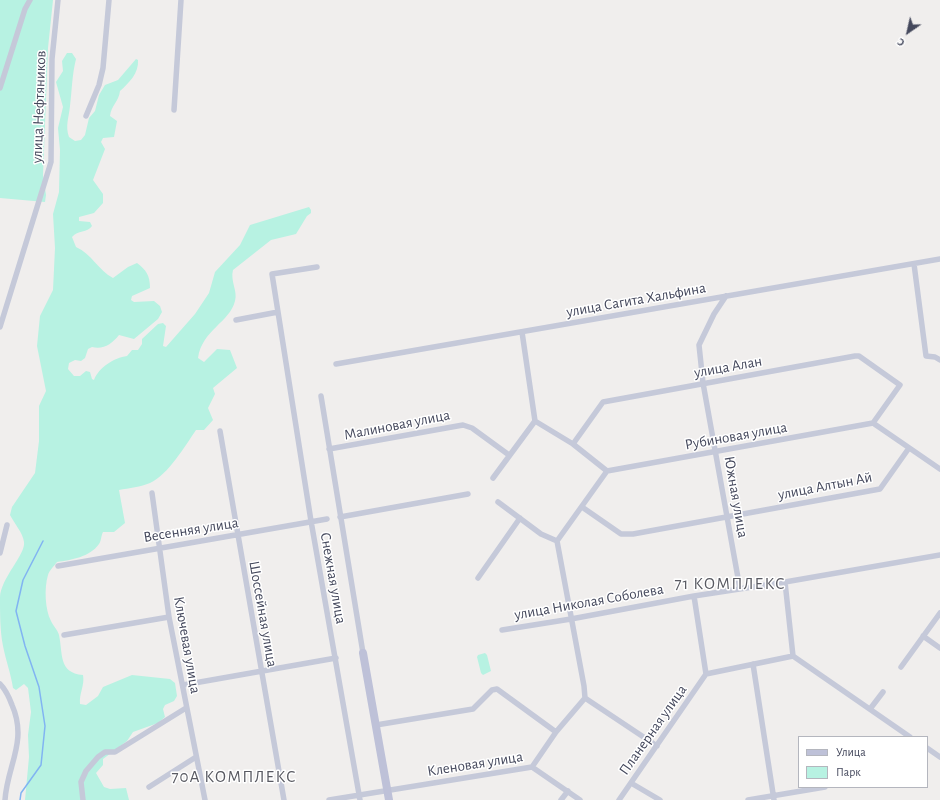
<!DOCTYPE html>
<meta charset="utf-8">
<style>
body{margin:0}
#map{position:relative;width:940px;height:800px;overflow:hidden;background:#f0eeed;font-family:"Alegreya Sans",sans-serif}
canvas{display:block}
.legend{position:absolute;left:798px;top:736px;width:130px;height:52px;box-sizing:border-box;background:#fff;border:1px solid #b4b6be;margin:0;padding:5px 7px;list-style:none;font-size:12px;color:#44485c}
.legend li{display:flex;align-items:center;gap:8px;height:20px}
.legend b{width:20px;border:1px solid #b4b6be}
.north{position:absolute;left:888px;top:12px;width:40px;height:40px;-webkit-text-stroke:3px #fff;paint-order:stroke;rotate:214deg;font-size:11px;font-weight:700;line-height:16px;text-align:center;color:#44485c}
.north::after{content:'';display:block;margin:auto;width:14px;height:18px;background:#44485c;clip-path:polygon(50% 0,100% 100%,50% 72%,0 100%)}
</style>
<div id="map">
<canvas width="940" height="800"></canvas>
<ul class="legend">
<li><b style="height:5px;background:#bec1d8"></b>Улица</li>
<li><b style="height:11px;background:#b7f2e2"></b>Парк</li>
</ul>
<div class="north">С</div>
</div>
<script>
const ctx = document.querySelector('canvas').getContext('2d');
ctx.lineJoin = 'round';
function fill(path, color) { ctx.fillStyle = color; ctx.fill(path, 'evenodd'); }
function stroke(path, color, width, dash) { ctx.strokeStyle = color; ctx.lineWidth = width; ctx.lineCap = dash ? 'butt' : 'round'; ctx.setLineDash(dash || []); ctx.stroke(path); }
function write(font, color, halo, rows, align = 'center') {
  ctx.font = font + ' "Alegreya Sans",sans-serif'; ctx.lineWidth = 3; ctx.setLineDash([]); ctx.textBaseline = 'middle'; ctx.strokeStyle = halo; ctx.fillStyle = color; for (const [text, x, y, turn = 0] of rows) {
    ctx.save(); ctx.translate(x, y); ctx.rotate((+turn || 0) * Math.PI / 180); ctx.textAlign = isNaN(turn) ? turn : align; if (halo) ctx.strokeText(text, 0, 0); ctx.fillText(text, 0, 0); ctx.restore();
  }
}
fill(new Path2D(`
 M0,0H53L48,48L43,175L46,195L45,202L0,198Z
 M67,53H72L76,59C72,75 72,90 70,106C69,117 65,126 69,137L75,141L81,140L85,135L89,118L95,111L99,95L105,85L118,80L136,59L138,60C139,73 129,83 120,91C119,101 111,106 110,116L117,121L114,137L103,138L101,142L105,149L93,180L103,194V203L94,213L79,217V221L90,222L92,226C87,233 78,230 72,237L76,247C92,254 98,270 113,278L128,267L137,263C146,270 150,275 150,288L132,296L131,300L134,302L154,301L160,306L162,312L158,319L134,339L119,335C112,344 103,350 92,347L88,349L85,358L81,361L75,360L69,363L68,369L74,376H80L86,371L90,372L92,379L94,380C99,367 114,358 127,356L132,350H138L142,344V339L158,324L163,323L166,326L163,346L166,347L195,314L209,293L215,272L240,245L250,225L309,207L311,210V213L307,216L296,234L271,240L233,270C230,281 238,291 235,301C230,322 202,330 198,358L204,362L217,349L230,350L237,368L213,388L215,394L208,408L213,420L204,430H196C185,446 168,475 150,483C141,487 129,488 119,490L125,523L114,532H103C101,536 101,542 99,544C90,557 71,560 57,562C54,566 49,571 48,575C44,588 45,610 51,621C53,626 58,630 59,635C63,653 58,673 83,675C85,685 79,693 80,704L86,705L98,696L103,687L132,675L170,679L175,683L177,696L174,701L165,705L163,709L165,717L158,723L133,732L127,741L103,759V765L96,773L104,787L110,789L126,788L129,800H25L29,757L28,735L31,712L28,688L24,684L16,690L13,688C11,674 6,661 3,646C0,631 0,613 0,597C1,578 26,554 24,542C23,533 14,523 10,515L12,507L35,473L39,441V406L46,391L37,346L40,316L53,290L55,248L53,214L59,192L60,150L58,128L63,107L56,82L63,71L62,61Z
 M485,653L487,655L491,671L483,675L481,673L477,657L478,655Z`), '#b7f2e2');
stroke(new Path2D(`
 M20,800L21,793L41,765L45,726L39,687L25,646L16,611L23,580L43,541`), '#81b4f2', 1.5);
stroke(new Path2D(`
 M0,88L25,9L30,0
 M174,110L181,0
 M86,116L99,85L103,68L109,0
 M914,264L926,356L935,357L940,360
 M317,267L272,274L311,521L360,800
 M726,296L714,314L699,345L703,383L740,589
 M236,320L278,312
 M0,327L51,162L52,59L58,0
 M522,332L535,421
 M336,364L940,259
 M321,396L363,653
 M535,421L573,444L607,471
 M220,431L284,800
 M573,444L603,402L855,356H859L900,385L873,423
 M329,449L463,425L472,428L509,455
 M493,478L535,421
 M152,493L169,617L205,800
 M498,502L541,534L557,541
 M582,507L621,534H633L880,489L909,448
 M340,517L468,494
 M557,541L607,471L873,423L940,469
 M557,541L584,686L585,698
 M0,553L7,525
 M58,566L327,519
 M478,578L520,518
 M785,582L793,656
 M694,596L706,674
 M502,630L571,619L694,596L785,582L940,555
 M64,635L169,617
 M923,636L940,648
 M793,656L910,737
 M753,664L774,800
 M901,667L940,613
 M706,674L793,656
 M0,684C6,690 9,697 12,705C28,741 7,766 5,800
 M183,685L336,658
 M870,709L883,692
 M376,725L473,709L492,690L497,689L556,732
 M927,748L940,757
 M532,767L556,732L585,698L657,746
 M631,783L660,800
 M149,787L196,757
 M83,800L81,782L86,771L98,757L105,752H115L186,708
 M329,800L532,767L580,800
 M561,800L568,791
 M619,800L706,674
 M748,800L825,787`), '#c5c9d9', 5.5);
stroke(new Path2D(`
 M363,653L389,800`), '#bec1d8', 8);
write('15px', '#44485c', '#fff', [
 ["улица Нефтяников",39,107,-88],
 ["улица Сагита Хальфина",636,300,-10],
 ["улица Алан",728,367,-10],
 ["Малиновая улица",397,425,-11],
 ["Рубиновая улица",736,436,-10],
 ["улица Алтын Ай",825,486,-11],
 ["Южная улица",736,497,80],
 ["Весенняя улица",191,530,-9],
 ["Снежная улица",333,578,80],
 ["улица Николая Соболева",589,602,-10],
 ["Шоссейная улица",263,614,80],
 ["Ключевая улица",187,645,80],
 ["Планерная улица",653,730,-55],
 ["Кленовая улица",475,764,-9]
]);
ctx.letterSpacing = '1px';
write('17px', '#595a62', '#fff', [
 ["71 КОМПЛЕКС",730,584],
 ["70А КОМПЛЕКС",234,777]
]);
ctx.letterSpacing = '0px';
</script>
